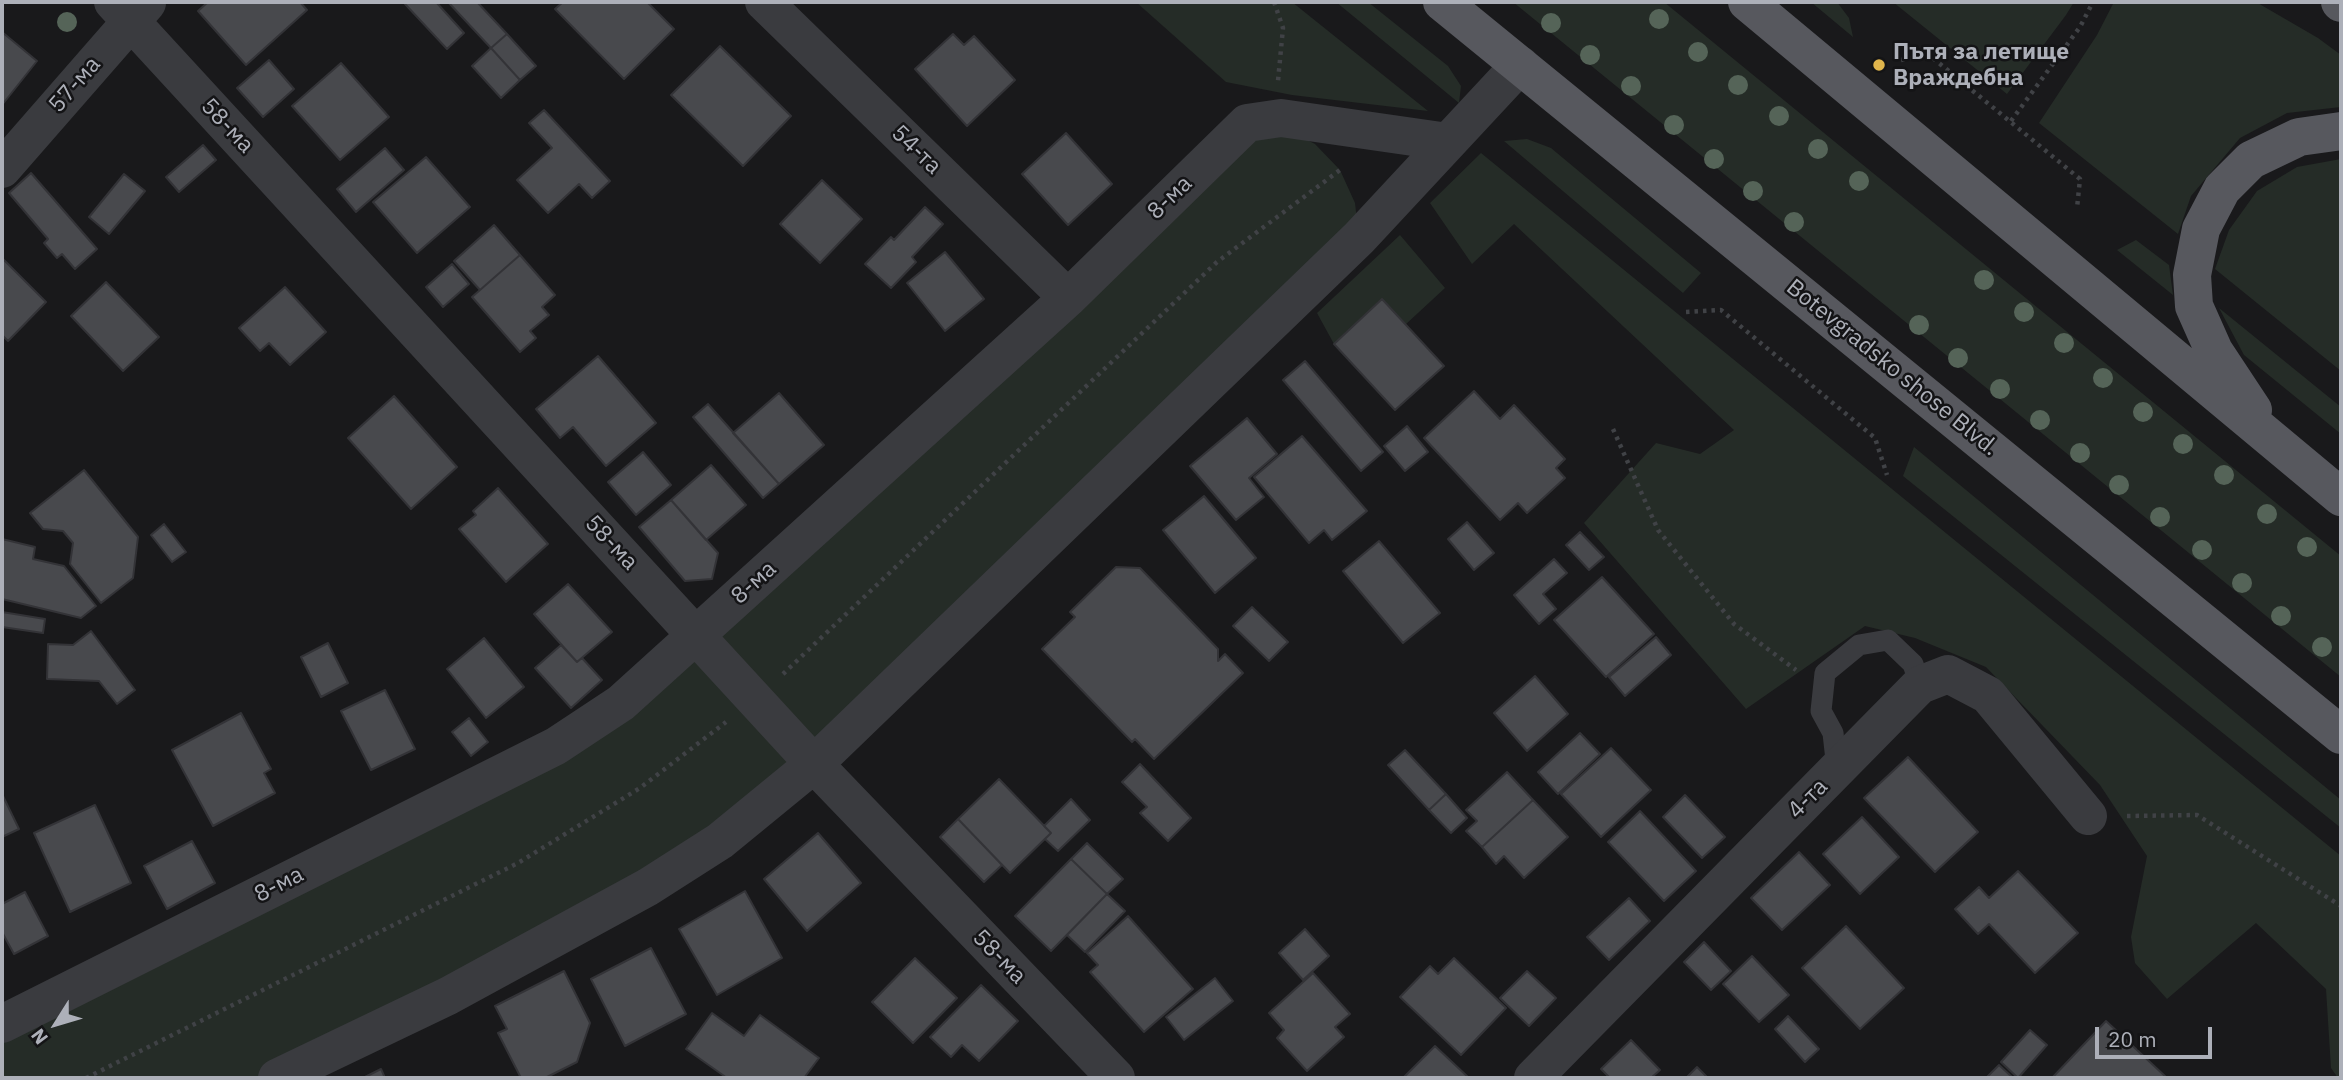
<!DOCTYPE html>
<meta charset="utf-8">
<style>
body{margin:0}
#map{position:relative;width:2343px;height:1080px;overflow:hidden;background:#19191b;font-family:"IBM Plex Sans",sans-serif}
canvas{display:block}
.frame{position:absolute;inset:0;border:4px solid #adb0b9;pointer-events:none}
.north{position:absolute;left:21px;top:989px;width:70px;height:70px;-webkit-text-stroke:5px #141416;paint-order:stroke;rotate:233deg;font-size:19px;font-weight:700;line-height:28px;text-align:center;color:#adb0b9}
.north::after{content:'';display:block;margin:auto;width:24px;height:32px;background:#adb0b9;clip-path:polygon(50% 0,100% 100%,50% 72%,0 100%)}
.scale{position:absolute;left:2095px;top:1027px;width:117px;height:32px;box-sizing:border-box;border:4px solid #adb0b9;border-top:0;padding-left:9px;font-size:21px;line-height:24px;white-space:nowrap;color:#adb0b9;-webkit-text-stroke:5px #141416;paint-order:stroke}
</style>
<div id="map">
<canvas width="2343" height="1080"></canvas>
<div class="frame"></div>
<div class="north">N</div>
<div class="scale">20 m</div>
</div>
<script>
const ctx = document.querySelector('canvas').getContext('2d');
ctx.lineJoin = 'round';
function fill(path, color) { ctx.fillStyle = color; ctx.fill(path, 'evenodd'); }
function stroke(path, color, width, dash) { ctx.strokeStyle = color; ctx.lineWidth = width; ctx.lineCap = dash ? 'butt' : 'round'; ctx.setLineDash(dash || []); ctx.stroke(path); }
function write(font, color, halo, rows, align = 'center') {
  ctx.font = font + ' "IBM Plex Sans",sans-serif'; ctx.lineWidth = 5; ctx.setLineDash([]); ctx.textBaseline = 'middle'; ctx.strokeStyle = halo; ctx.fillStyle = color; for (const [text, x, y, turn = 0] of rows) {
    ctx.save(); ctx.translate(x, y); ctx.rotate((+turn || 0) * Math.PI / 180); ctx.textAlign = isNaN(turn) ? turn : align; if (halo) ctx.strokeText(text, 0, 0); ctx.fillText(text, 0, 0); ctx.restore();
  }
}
fill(new Path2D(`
 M1136,2H1292L1428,111L1292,95L1226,82Z
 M1336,2H1368L1448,66L1461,86L1459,103Z
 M1513,2H1664L2341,556V677Z
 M1811,2H1837L1849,18L1853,37Z
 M1893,2H2074L2066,15L2007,94Z
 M2114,2H2256L2318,38L2341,55V107L2287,113L2240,138L2191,196L2178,234L2039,123L2097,35Z
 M1247,123L1283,128L1315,144L1340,170L1355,203L1359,238L720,841L277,1078H2V1024L556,746Z
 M1527,139L1551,148L1701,273L1683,293L1504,141Z
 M1481,153L2341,856V1078H2338L2331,1068L2326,989L2256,923L2167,999L2135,963L2131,937L2147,856L2100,785L1986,667L1915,638L1865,626L1746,709L1584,523L1656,443L1700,454L1734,430L1514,224L1472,264L1430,203Z
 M2341,159V371L2215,269L2229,230L2257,191L2297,167Z
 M1400,235L1445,288L1405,325L1382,299L1334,344L1317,313Z
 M2136,240L2169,265L2173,295L2117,250Z
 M2219,308L2341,407V434L2244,355Z
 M1914,447L2341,800V828L1903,476Z`), '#252c27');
const building = new Path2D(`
 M208,2H300L307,10L246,65L198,11Z
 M407,2H436L464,33L447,49L405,4Z
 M448,2H477L507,34L491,48Z
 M563,2H647L674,29L624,79L555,9Z
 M2,32L37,61L2,105Z
 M507,34L536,66L520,80L491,48Z
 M953,34L964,45L974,36L1015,80L967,126L915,69Z
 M720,46L791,116L743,166L671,95Z
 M491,48L520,80L501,98L472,66Z
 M269,60L294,89L263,117L237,88Z
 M341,63L389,117L340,160L292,106Z
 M544,110L610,181L592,198L579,184L548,213L517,180L552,148L529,123Z
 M1066,133L1112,184L1068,225L1022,174Z
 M203,145L216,160L179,192L166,177Z
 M385,148L404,170L356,212L337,189Z
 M426,157L470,207L417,253L373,202Z
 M31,173L97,249L75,269L62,254L57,258L44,243L48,239L9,193Z
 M124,174L145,191L109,234L89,217Z
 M822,180L862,219L820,263L780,224Z
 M925,207L943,224L912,257L916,262L891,288L865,264L891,237L894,240Z
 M494,225L520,255L480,290L454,261Z
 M945,252L984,299L945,331L907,283Z
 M520,255L555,295L542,307L549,315L530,331L536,338L520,352L472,297Z
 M2,258L46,302L8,341L2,335Z
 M452,264L469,284L443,307L426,287Z
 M106,282L159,337L123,371L71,316Z
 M285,287L326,332L290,365L269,343L260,351L239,328Z
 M1382,299L1444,366L1395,410L1334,344Z
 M598,356L656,423L606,466L573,427L560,438L536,409Z
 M1305,361L1383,452L1361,471L1283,380Z
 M1474,391L1500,419L1514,405L1565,459L1556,468L1565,478L1527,513L1518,503L1500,520L1424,438Z
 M779,393L824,445L779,484L733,433Z
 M394,396L457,467L411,509L348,438Z
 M708,404L779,484L763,498L693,417Z
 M1247,418L1277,454L1249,478L1264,497L1236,520L1190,466Z
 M1407,426L1428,452L1405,471L1384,446Z
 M1302,436L1367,511L1332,540L1324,530L1309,543L1254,477Z
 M643,452L671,485L636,515L608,482Z
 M711,465L746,505L706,540L671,500Z
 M84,470L138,537L133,578L101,603L70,564L73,543L63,531L43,529L30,513Z
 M498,488L548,544L506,582L459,529L476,515L473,511Z
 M1204,496L1256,558L1215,593L1163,530Z
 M671,500L718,553L712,579L685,581L639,527Z
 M1467,522L1494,553L1474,570L1448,539Z
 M164,524L186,552L172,562L151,535Z
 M1580,532L1604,557L1589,570L1566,545Z
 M2,539L35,547L33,559L64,566L96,606L81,618L2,599Z
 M1379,541L1440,613L1403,643L1343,571Z
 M1554,559L1567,573L1543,594L1556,609L1539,624L1514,595Z
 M1116,567L1140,568L1218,649V661L1225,654L1243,673L1154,759L1135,739L1132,742L1042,649L1075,617L1070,612Z
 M1602,577L1654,634L1606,677L1554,620Z
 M568,584L612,632L577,662L534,614Z
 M1252,607L1288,642L1269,661L1233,626Z
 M2,612L45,619L43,633L2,627Z
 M91,631L135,690L117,704L99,681L47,679L48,644L73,645Z
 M1656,637L1671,655L1625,696L1609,677Z
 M484,638L524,687L486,718L447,669Z
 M328,643L348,683L321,697L301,657Z
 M561,645L577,662L582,658L602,680L571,708L535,668Z
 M1535,676L1568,714L1527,751L1494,713Z
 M385,690L415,749L371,770L341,711Z
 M241,713L271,769L264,773L275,793L213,826L172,750Z
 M469,718L488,742L471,756L452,732Z
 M1580,733L1600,754L1558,794L1538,772Z
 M1611,748L1651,790L1601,837L1561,794Z
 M1405,750L1446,794L1429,810L1388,765Z
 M1908,757L1978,832L1935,872L1864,798Z
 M1140,764L1191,818L1168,841L1140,813L1147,807L1122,782Z
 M1507,772L1533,800L1482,847L1466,831L1477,821L1466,810Z
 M999,779L1051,833L1010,873L958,819Z
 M2,794L19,829L2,837Z
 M1446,794L1467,818L1451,833L1429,810Z
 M1685,795L1725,837L1702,858L1663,817Z
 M1071,799L1090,820L1058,851L1045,839L1051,833L1044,826Z
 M1533,800L1568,837L1524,878L1504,856L1496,864L1482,847Z
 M95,805L131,883L70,912L34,833Z
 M1640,811L1696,871L1664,901L1608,842Z
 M1862,817L1899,857L1860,894L1823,854Z
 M958,819L1002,865L984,882L940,837Z
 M818,833L861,883L807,931L764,879Z
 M192,841L215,883L167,909L144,866Z
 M1087,843L1123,879L1107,894L1071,859Z
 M1799,852L1830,885L1782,930L1751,898Z
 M1071,859L1107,894L1051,951L1015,916Z
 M2018,871L2078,933L2035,973L1989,924L1978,934L1955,909L1979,887L1989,898Z
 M745,891L782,958L717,995L679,929Z
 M25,892L48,936L14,954L2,932V904Z
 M1107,894L1125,911L1085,952L1067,935Z
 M1629,898L1650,921L1609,960L1587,937Z
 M1128,916L1193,989L1144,1032L1090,972L1098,965L1087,953Z
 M1846,926L1904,988L1860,1029L1802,968Z
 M1305,929L1329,956L1303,980L1279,953Z
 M1704,942L1731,971L1711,990L1684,962Z
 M651,948L686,1014L625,1046L591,979Z
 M1752,956L1789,995L1759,1022L1723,984Z
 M915,958L957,998L913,1043L872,1002Z
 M1454,958L1506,1008L1461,1055L1400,997L1430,966L1438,974Z
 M564,971L590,1023L577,1062L545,1078H521L498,1033L507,1029L495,1006Z
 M1527,971L1556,998L1529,1026L1500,998Z
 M1313,973L1350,1014L1335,1027L1344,1037L1307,1071L1277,1038L1284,1030L1269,1013Z
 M1215,978L1233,1001L1184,1040L1166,1017Z
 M981,985L1018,1021L979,1061L962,1045L951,1057L930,1037Z
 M712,1013L744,1036L760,1015L819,1058L804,1078H727L686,1049Z
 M1788,1016L1819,1049L1805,1062L1775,1029Z
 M2106,1021L2167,1078H2052Z
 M2030,1030L2047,1045L2018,1078L2001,1062Z
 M1631,1040L1660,1070L1651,1078H1610L1601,1069Z
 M1435,1046L1469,1078H1403Z
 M1999,1065L2013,1078H1986Z
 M1697,1067L1708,1078H1686Z
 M381,1069L385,1078H363Z`);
fill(building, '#48494d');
stroke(building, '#333337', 2);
stroke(new Path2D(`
 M1274,2L1283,28L1278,81
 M1901,60L1928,54L2080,179L2077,208
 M2011,121L2080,27L2093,2
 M1686,312L1721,310L1875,438L1887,475
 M1613,429L1658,530L1734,624L1796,670
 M783,674L1217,262L1340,170
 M2127,816L2197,815L2341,906
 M86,1078L518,863L640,788L726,722`), '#404246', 4.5, [3.5, 5]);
stroke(new Path2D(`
 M1837,769L1833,733L1821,711L1825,673L1859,645L1888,640L1913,664L1920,685`), '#3a3b3f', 21);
stroke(new Path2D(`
 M113,2L814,764L1116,1078
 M764,2L1068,298
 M2,169L147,3
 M2,1024L556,746L621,703L1068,298L1247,123L1281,118L1448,142
 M277,1078L448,996L648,887L720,841L814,764L1359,238L1520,65
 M1533,1078L1920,685L1948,674L1988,695L2088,816`), '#3a3b3f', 38);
stroke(new Path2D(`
 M1442,2L2341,735
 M1747,2L2341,497
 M2340,2L2341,3
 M2253,410L2214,351L2194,306L2192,275L2201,229L2222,189L2251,160L2299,137L2341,131`), '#57585e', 38);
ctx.fillStyle = '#556458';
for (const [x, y] of [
 [1659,19],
 [67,22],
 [1551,23],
 [1698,52],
 [1590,55],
 [1738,85],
 [1631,86],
 [1779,116],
 [1674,125],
 [1818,149],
 [1714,159],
 [1859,181],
 [1753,191],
 [1794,222],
 [1984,280],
 [2024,312],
 [1919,325],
 [2064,343],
 [1958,358],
 [2103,378],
 [2000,389],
 [2143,412],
 [2040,420],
 [2183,444],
 [2080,453],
 [2224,475],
 [2119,485],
 [2267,514],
 [2160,517],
 [2307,547],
 [2202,550],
 [2242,583],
 [2281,616],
 [2322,647]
]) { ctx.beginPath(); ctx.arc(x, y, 10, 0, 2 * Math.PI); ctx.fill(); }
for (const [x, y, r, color] of [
 [1879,65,7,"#e0b54c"]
]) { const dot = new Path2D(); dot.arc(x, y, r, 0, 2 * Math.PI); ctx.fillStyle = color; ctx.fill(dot); stroke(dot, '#141416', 2.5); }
write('bold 23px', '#adb0b9', '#141416', [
 ["Пътя за летище",1893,52],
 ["Враждебна",1893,78]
], 'left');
write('23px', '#adb0b9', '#141416', [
 ["57-ма",75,85,-49],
 ["58-ма",227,126,47],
 ["54-та",916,150,44],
 ["8-ма",1170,198,-44],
 ["Botevgradsko shose Blvd.",1892,368,39],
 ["58-ма",611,543,47],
 ["8-ма",754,583,-42],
 ["4-та",1808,799,-45],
 ["8-ма",279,885,-27],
 ["58-ма",999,957,46]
]);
</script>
